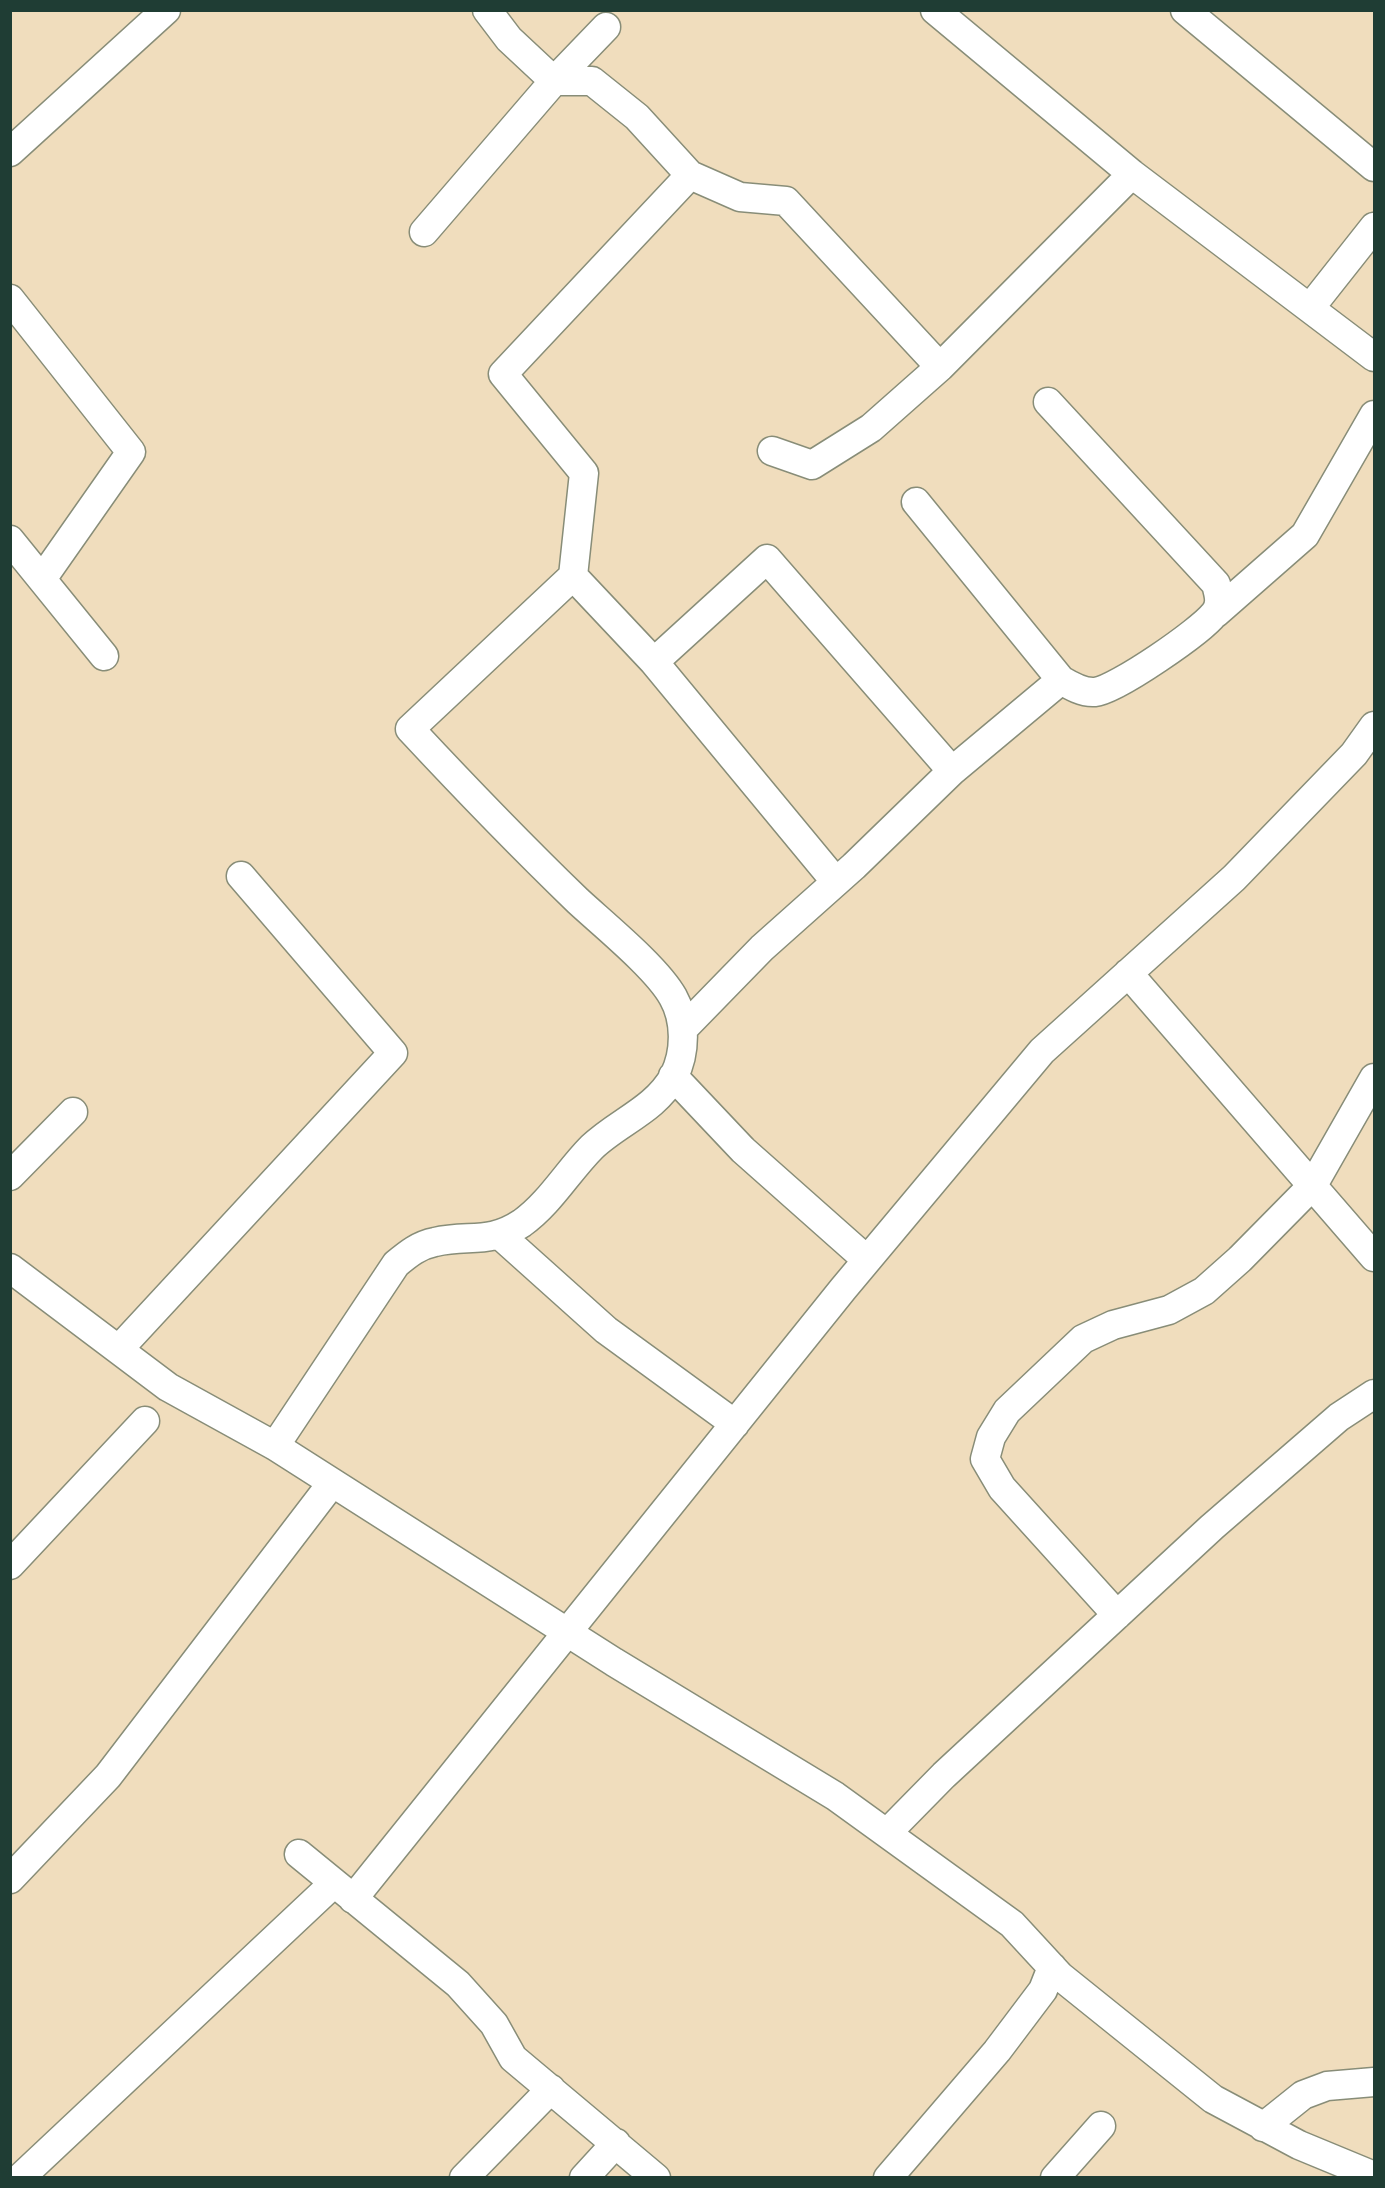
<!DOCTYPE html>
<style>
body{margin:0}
#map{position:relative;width:1385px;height:2188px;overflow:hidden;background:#f0ddbd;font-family:"IM FELL DW Pica",serif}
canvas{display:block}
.frame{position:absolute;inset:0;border:12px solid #1f3d34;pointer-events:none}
</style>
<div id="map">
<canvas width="1385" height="2188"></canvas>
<div class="frame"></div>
</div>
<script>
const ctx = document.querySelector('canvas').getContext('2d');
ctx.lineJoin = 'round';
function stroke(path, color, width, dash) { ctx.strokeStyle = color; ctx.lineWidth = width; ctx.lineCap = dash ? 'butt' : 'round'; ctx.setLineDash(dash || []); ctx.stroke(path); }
const minor = new Path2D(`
 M487,10L509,39L554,81H592L637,117L690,175L740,197L786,201L940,367
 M935,10L1132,174L1374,357
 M1185,10L1374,167
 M10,152L166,10
 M424,232L554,81L606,27
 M10,299L131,452L42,579
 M1310,308L1374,227
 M772,451L812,465L871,428L940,367L1132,174
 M916,502L1061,680
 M10,540L104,656
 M573,576L584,473L503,374L690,175
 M1216,613L1305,535L1374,415
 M654,662L767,559L952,771
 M1128,973L1374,1257
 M684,1028L762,948L854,866L952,771L1061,680C1071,686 1083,693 1095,692C1116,690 1201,631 1214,614C1222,605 1219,595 1216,584L1048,402
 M673,1076L743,1150L867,1260
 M10,1176L73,1112
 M500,1235L606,1330L735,1424
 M10,1268L168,1387L275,1446L614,1662L835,1796L1012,1924L1060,1976L1213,2099L1299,2145L1374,2176
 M119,1349L393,1053L241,876
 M275,1446L396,1264C408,1254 419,1245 435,1242C469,1234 489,1245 522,1223C550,1203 568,1171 592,1147C618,1122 655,1110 674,1076C686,1052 686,1020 673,997C657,968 604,925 578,901C520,845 465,788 410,729L573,576L654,662L836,882
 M10,1565L145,1421
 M1117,1615L1002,1488L985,1459L991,1437L1007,1411L1083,1339L1113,1325L1169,1310L1204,1291L1240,1259L1313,1185L1374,1078
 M887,1833L944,1775L1212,1527L1339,1417L1374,1394
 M299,1854L458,1984L494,2024L513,2058L656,2178
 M10,1879L108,1776L332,1483
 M353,1899L843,1289L1042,1051L1234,878L1354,754L1374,726
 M1263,2127L1303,2095L1327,2086L1374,2082
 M20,2178L334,1883
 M464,2178L551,2089
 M584,2178L616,2143
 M888,2178L997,2051L1043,1990L1052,1967
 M1055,2178L1101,2126`);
stroke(minor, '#888d78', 31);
stroke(minor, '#fff', 28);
</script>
